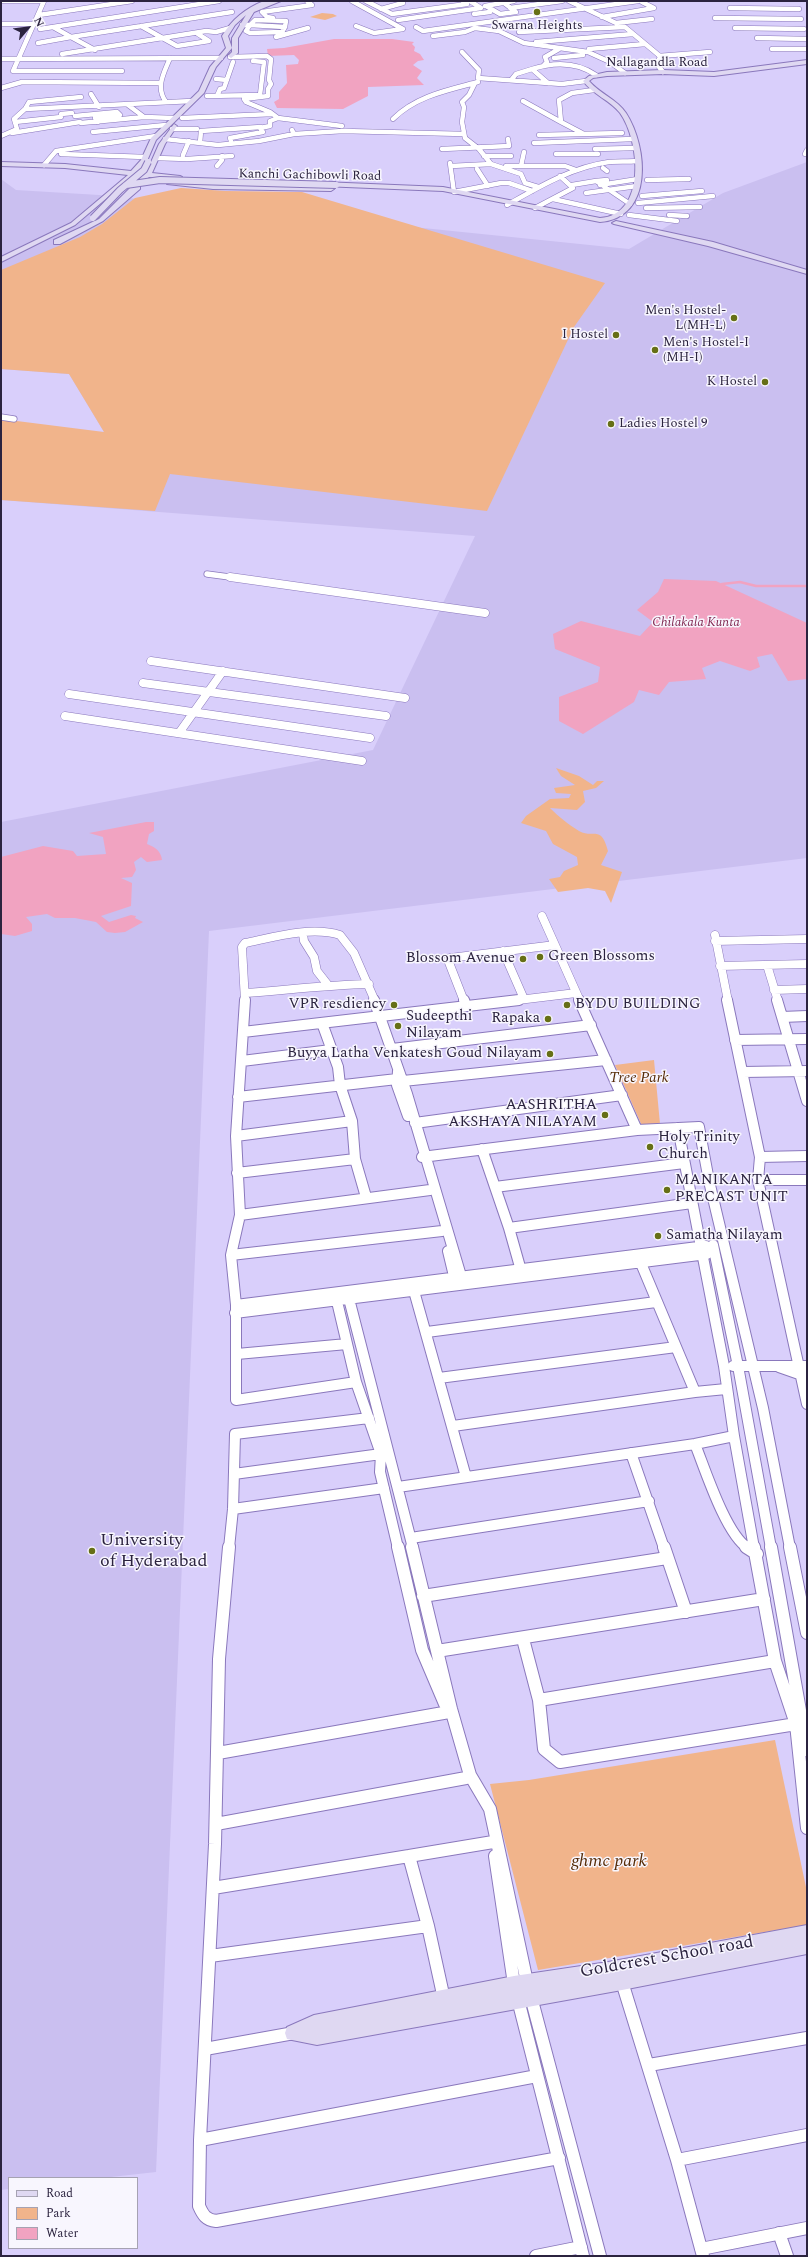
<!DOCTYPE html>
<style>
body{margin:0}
#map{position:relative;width:808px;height:2257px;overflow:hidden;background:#d9cffb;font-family:Spectral,serif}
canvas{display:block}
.frame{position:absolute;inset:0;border:2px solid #2b233f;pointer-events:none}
.legend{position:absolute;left:8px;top:2177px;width:130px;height:72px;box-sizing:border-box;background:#f8f6fe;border:1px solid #a6a2b2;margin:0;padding:5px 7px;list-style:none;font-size:12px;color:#2b233f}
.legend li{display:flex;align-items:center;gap:8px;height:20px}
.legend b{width:20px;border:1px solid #a6a2b2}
.north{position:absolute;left:8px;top:8px;width:40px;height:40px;-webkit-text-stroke:3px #f8f6fe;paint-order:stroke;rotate:62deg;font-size:11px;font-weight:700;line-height:16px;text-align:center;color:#2b233f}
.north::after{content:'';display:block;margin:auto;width:14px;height:18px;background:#2b233f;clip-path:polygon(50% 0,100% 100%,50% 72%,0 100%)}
</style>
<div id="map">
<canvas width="808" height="2257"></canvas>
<div class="frame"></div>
<ul class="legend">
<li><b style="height:5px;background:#dfd8f2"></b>Road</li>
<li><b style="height:11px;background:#f1b48b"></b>Park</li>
<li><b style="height:11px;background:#f1a3c1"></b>Water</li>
</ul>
<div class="north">N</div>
</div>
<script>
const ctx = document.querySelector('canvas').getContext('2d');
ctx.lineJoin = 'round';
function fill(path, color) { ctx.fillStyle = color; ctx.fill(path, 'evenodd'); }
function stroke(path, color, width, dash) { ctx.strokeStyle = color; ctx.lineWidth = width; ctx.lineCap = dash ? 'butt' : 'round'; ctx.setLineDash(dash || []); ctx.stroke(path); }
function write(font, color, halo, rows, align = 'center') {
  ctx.font = font + ' Spectral,serif'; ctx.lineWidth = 3; ctx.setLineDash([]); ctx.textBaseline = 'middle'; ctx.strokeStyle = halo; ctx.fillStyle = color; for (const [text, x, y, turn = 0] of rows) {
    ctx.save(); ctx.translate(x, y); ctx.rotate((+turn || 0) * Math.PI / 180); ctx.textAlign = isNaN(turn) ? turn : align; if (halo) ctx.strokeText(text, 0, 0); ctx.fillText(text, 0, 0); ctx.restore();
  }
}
fill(new Path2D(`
 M807,162V858L209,931L156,2172L102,2178H9V2189L1,2190V822L373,750L475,536L1,500L104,432L69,374L1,369V179L16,190L99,195L629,249L723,193Z`), '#cabff0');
fill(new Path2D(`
 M322,13L333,14L337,16L325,20L310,17Z
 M181,188L226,191L302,192L605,283L574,327L487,511L170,474L155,511L1,500V419L104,432L69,374L1,369V270L80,237L102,224L135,198Z
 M556,768L579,776L593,785L597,781H604L596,788L583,791L585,802L577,810L550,808C558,816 569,825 579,831C593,839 601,824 608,851L601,865L622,872L611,903L605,891L588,888L558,892L549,879L560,877L564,871L578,865L577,857L553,844L546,831L521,823L526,816L550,799L569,798L571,794L556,793L554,788L575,785L561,776Z
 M654,1060L660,1124L642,1126L615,1065Z
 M775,1740L807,1892V1925L538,1970L490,1784L529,1780Z`), '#f1b48b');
fill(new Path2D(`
 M334,39H392L414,42L412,44L415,47L414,51L420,54L424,60L418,61L413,65L422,71L417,78L424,85L368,87V96L343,109L277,108L274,102L279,99V92L287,83L286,65L298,64L299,60L294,55L268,56L267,49L284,48Z
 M664,579L716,581L807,623V679L788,681L772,654L757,657L760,667L750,671L720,661L702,668L706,679L669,682L659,695L639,690L634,702L583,734L559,721V697L598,682L600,667L555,649L553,634L581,621L640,636L653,622L637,610L658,592Z
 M146,822H154V831L149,834L147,844C155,847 161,851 162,860L147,862L141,857L134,862L136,870L132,877L121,878L132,883L131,906L101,916L109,922L131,915L136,916L135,918L143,922L125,932L115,933L107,932L96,922L75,918H55L47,914L26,917L32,924V931L15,936L1,934V857L43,846L73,851L77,856L106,854L103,837L89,833Z`), '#f1a3c1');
stroke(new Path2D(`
 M722,584L740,582L756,586H807`), '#f1a3c1', 2.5);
const streetFar4 = new Path2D(`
 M1,1H40
 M44,1L13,71H122
 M219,1L53,27L71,37L232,12
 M352,1L403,29L374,33L356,26
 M366,1L392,14L467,4L463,1
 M569,1L616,23L652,19
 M485,6L514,1
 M486,6L500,14L516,12L504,3
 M510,8L562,1
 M730,8L799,9
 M381,9L403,3
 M474,14L490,12
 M39,15L132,1
 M602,17L654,8L642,2
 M273,18L267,17L262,12L312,5L307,1
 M715,18L801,19
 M398,20L481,8L470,1
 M1,24H35
 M242,25H250
 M250,25L285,27
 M250,25L246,31L250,33L282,32L285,27
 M250,25L255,20L286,21L285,27
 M141,26L177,46L209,41L198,34
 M416,27L423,31L638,1
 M735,28L804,29
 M40,29L53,27
 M519,32L625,27L661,57L656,63L663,72
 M433,36L465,32L475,28L499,31L524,43L588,52L610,62L625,73
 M276,37L308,28
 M757,38L807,39
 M536,42L633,34
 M38,43L71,37L95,50
 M589,49L645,44
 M772,49H807
 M462,52L479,70L478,78L562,84L586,81
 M62,54L206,31L216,32L230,28
 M659,56L710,52
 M230,57L267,56L271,59L269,80L271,84L268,89V96L244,99L246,102L270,112L278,118L342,126
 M554,58L583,55
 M1,59L221,58
 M544,65L547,62L545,57L559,49
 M532,69C554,62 577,62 596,75
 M216,79L227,80
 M512,79L516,74L532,69L548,83
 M475,83L469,95L462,102L464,107L462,122L465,138L479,149L491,164L521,174L525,183L538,187
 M1,88L22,82L161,83
 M91,94L99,107
 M207,96L260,95L264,62L253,61
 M217,96L220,89L224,88L233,62
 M523,101L561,122
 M166,102C155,87 164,73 170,58
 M128,105L144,117L174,118
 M25,109L29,102L81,97
 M75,116L117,112L120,115L95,118L98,122
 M182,118L272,114
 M393,119C416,96 448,90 478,82
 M15,122L61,117V114L72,113
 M81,123L144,117
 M172,129H197
 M93,132L166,125
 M12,133L80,122
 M582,133L561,122L559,100L572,93L594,90
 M294,134L343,131L464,134
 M539,135L622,133
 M1,136L17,129L14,119L25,109L192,101
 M165,139L218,145L259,141L294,134L292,130
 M231,141L230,138L263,132L260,128L270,126V121L278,118
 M200,143L201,131L261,127
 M534,143L632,139
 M442,149L509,146L508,139
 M595,149L634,148
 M61,154L145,157
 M556,154H598
 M805,154L807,150
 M183,155L189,141
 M484,156H511
 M156,158L187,159L232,156
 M450,163L454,192L501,183H509L532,191
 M44,165L56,151L156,136
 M217,166L222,160V156
 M451,166L491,164
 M506,166H565L576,170
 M521,166L524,152
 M603,168L607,171
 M477,169L488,186
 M607,180L596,181L630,204
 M647,180L689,179
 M572,185L596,181
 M600,185L638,179
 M586,193L637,186
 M642,196L702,191
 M553,199L621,214
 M638,203L713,196
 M507,205C539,187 572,167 609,162C618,161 628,162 637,161
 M535,208L573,188L560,176
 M646,208L700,207
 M629,215L677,221
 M669,215L687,216`);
const streetFar3 = new Path2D(`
 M1,417L14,419
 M207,574L237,578`);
const streetFar2 = new Path2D(`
 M230,577L485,613
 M151,661L405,698
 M143,683L386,716
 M69,694L370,738
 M65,716L362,761
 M179,733L223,671
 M542,916L555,945
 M303,934L304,941L314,957L317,971L328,985
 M715,935L728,1001
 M715,941L807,939
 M503,951L524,999
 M767,965L778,1001
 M720,966L807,964
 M774,990L807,989
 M245,993C287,990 327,985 369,984
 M245,1001L242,947L245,943C274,937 311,926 340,935L354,953L375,1001
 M464,1001L448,960L450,958L555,945L580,1001
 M510,1001L576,993`);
const streetFar1 = new Path2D(`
 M245,1000L236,1136L240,1215L231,1255L236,1305V1400L356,1382
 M374,1000L407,1094L461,1276
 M464,1000L466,1006
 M579,1000L637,1130
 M727,1000L760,1157
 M777,1000L807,1101
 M782,1017L807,1016
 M322,1023L338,1067L340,1085L352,1121L355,1159L366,1197
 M243,1032L519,1000
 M735,1040L807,1039
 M392,1049L591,1025
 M242,1061L331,1050
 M398,1071L397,1085L408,1116
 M743,1072L807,1071
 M403,1081L606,1060
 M238,1097L397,1079
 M415,1123L622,1095
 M678,1128L724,1366L734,1436L754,1548
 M236,1136L352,1121
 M482,1149L509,1228L522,1274
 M807,1156L760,1157L758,1180L807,1404
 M422,1157L637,1130L699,1127L709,1181L763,1408L790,1548
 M237,1173L355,1159
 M758,1180H807
 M495,1187L684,1163
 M240,1215L430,1190
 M509,1228L692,1203
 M713,1245L738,1366L771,1548
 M448,1251L454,1276
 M231,1255L442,1231
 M347,1291L413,1548
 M414,1291L466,1477
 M335,1293L356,1382L381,1454L380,1472L398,1548
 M236,1305L706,1246
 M235,1313L707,1254
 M427,1332L656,1302
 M237,1354L347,1344
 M733,1366H807
 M779,1367L799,1374H807
 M439,1378L676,1347
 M695,1392L726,1389
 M453,1426L695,1392L640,1261
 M695,1444C705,1469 726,1535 748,1548
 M631,1453L664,1548
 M234,1474L381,1454
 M398,1487L695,1444L734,1436
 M233,1509L384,1488
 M411,1538L649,1501
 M229,1548L233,1509L235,1434L369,1418`);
const street = new Path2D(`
 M229,1547L219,1659L215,1844L200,2140L199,2206C203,2215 206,2220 216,2221L559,2158
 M398,1547L422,1650L445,1704
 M412,1547L451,1709L470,1775L490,1809L527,1982L600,2256
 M664,1547L686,1612
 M746,1547L757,1554
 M754,1547L775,1661L796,1724L807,1828
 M771,1547L807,1750
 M790,1547L807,1633
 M423,1596L667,1558
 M523,1639L539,1700L544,1749L560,1762L796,1724
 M437,1651L764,1599
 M539,1700L775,1661
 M218,1753L449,1712
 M216,1824L466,1778
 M409,1856L493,1842
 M495,1856L514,1984L583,2256
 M213,1888L409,1856L428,1926L444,1999
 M210,1956L428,1926
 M622,1982L677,2160L703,2256
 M205,2049L294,2033
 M649,2065L807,2038
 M200,2140L537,2076
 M677,2160L807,2135
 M779,2233L787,2256
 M701,2249L807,2228
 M536,2256L581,2247`);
const secondary = new Path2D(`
 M264,1H281L254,12L238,38V53L231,58L228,56L232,52V38L246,15L235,25L228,36L232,48L216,67L204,93L156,140L147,161L138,172H145L148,169L159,144L174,124L177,126L165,144L152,173L180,176L182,177V179L149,177L140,186V189L103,221L60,244H54V240L99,219L142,176L134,175L75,225L1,262V257L71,223L128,175L65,168L1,166V162L65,164L131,171L141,160L151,138L199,91L210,67L226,48L222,36C232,19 246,8 264,1Z
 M807,60V64L714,76L663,74L607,76L593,78L589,81C600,94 617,99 626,113C648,147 654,218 600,222L443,191L322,186L319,184L322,182L443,187L600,218C647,215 640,141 620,113C610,100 593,95 583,81L589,76L607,72L663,70L714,72Z
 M169,181L213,185L331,187L334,189L331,191L213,189L167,184V182Z
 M616,221L713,242L807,270V274L708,246L614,224L612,223Z
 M807,1925V1954L622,1990L317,2045L287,2039L285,2033L287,2027L314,2015L514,1976L608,1962Z`);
stroke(streetFar4, '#8a78bc', 5.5);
stroke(streetFar3, '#8a78bc', 7);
stroke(streetFar2, '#8a78bc', 9);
stroke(streetFar1, '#8a78bc', 12);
stroke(street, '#8a78bc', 14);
stroke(secondary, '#8a78bc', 2);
stroke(streetFar4, '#fff', 4.5);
stroke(streetFar3, '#fff', 5.5);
stroke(streetFar2, '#fff', 8);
stroke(streetFar1, '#fff', 10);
stroke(street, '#fff', 12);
fill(secondary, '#dfd8f2');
const secondaryBridge = new Path2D(`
 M126,185L160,180L336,185
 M93,218L120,190L144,170L148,162`);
stroke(secondaryBridge, '#8a78bc', 8, []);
stroke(secondaryBridge, '#dfd8f2', 6);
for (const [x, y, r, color] of [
 [537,12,4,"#666f16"],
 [734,318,4,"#666f16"],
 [616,335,4,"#666f16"],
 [655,350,4,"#666f16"],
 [765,382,4,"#666f16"],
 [611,424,4,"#666f16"],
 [540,957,4,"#666f16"],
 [523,959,4,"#666f16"],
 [394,1005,4,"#666f16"],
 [567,1005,4,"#666f16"],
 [548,1019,4,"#666f16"],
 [398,1026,4,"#666f16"],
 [550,1054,4,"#666f16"],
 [605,1115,4,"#666f16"],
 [650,1147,4,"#666f16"],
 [667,1190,4,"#666f16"],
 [658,1236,4,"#666f16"],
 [92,1551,4,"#666f16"]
]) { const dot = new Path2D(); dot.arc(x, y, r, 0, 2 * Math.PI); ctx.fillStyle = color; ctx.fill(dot); stroke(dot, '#f8f6fe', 1.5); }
write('13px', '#2b233f', '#f8f6fe', [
 ["Swarna Heights",537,26,"center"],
 ["Men's Hostel-",726,311],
 ["L(MH-L)",726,326],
 ["I Hostel",608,335],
 ["Men's Hostel-I",663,343,"left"],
 ["(MH-I)",663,358,"left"],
 ["K Hostel",757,382],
 ["Ladies Hostel 9",619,424,"left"]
], 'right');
write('13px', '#2b233f', '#f8f6fe', [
 ["Nallagandla Road",657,63],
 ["Kanchi Gachibowli Road",310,176,1]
]);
write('italic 13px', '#822952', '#f8f6fe', [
 ["Chilakala Kunta",696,623]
]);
write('15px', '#2b233f', '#f8f6fe', [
 ["Green Blossoms",548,957],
 ["Blossom Avenue",515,959,"right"],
 ["VPR resdiency",386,1005,"right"],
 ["BYDU BUILDING",575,1005],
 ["Sudeepthi",406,1017],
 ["Nilayam",406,1034],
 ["Rapaka",540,1019,"right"],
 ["Buyya Latha Venkatesh Goud Nilayam",542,1054,"right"],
 ["AASHRITHA",597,1106,"right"],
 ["AKSHAYA NILAYAM",597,1123,"right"],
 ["Holy Trinity",658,1138],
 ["Church",658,1155],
 ["MANIKANTA",675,1181],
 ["PRECAST UNIT",675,1198],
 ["Samatha Nilayam",666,1236]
], 'left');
write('italic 15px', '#562c08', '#f8f6fe', [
 ["Tree Park",639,1079]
]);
write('18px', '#2b233f', '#f8f6fe', [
 ["University",100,1541],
 ["of Hyderabad",100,1562]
], 'left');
write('italic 18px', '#562c08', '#f8f6fe', [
 ["ghmc park",609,1862]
]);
write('18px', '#2b233f', '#f8f6fe', [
 ["Goldcrest School road",667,1958,-10]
]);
</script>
